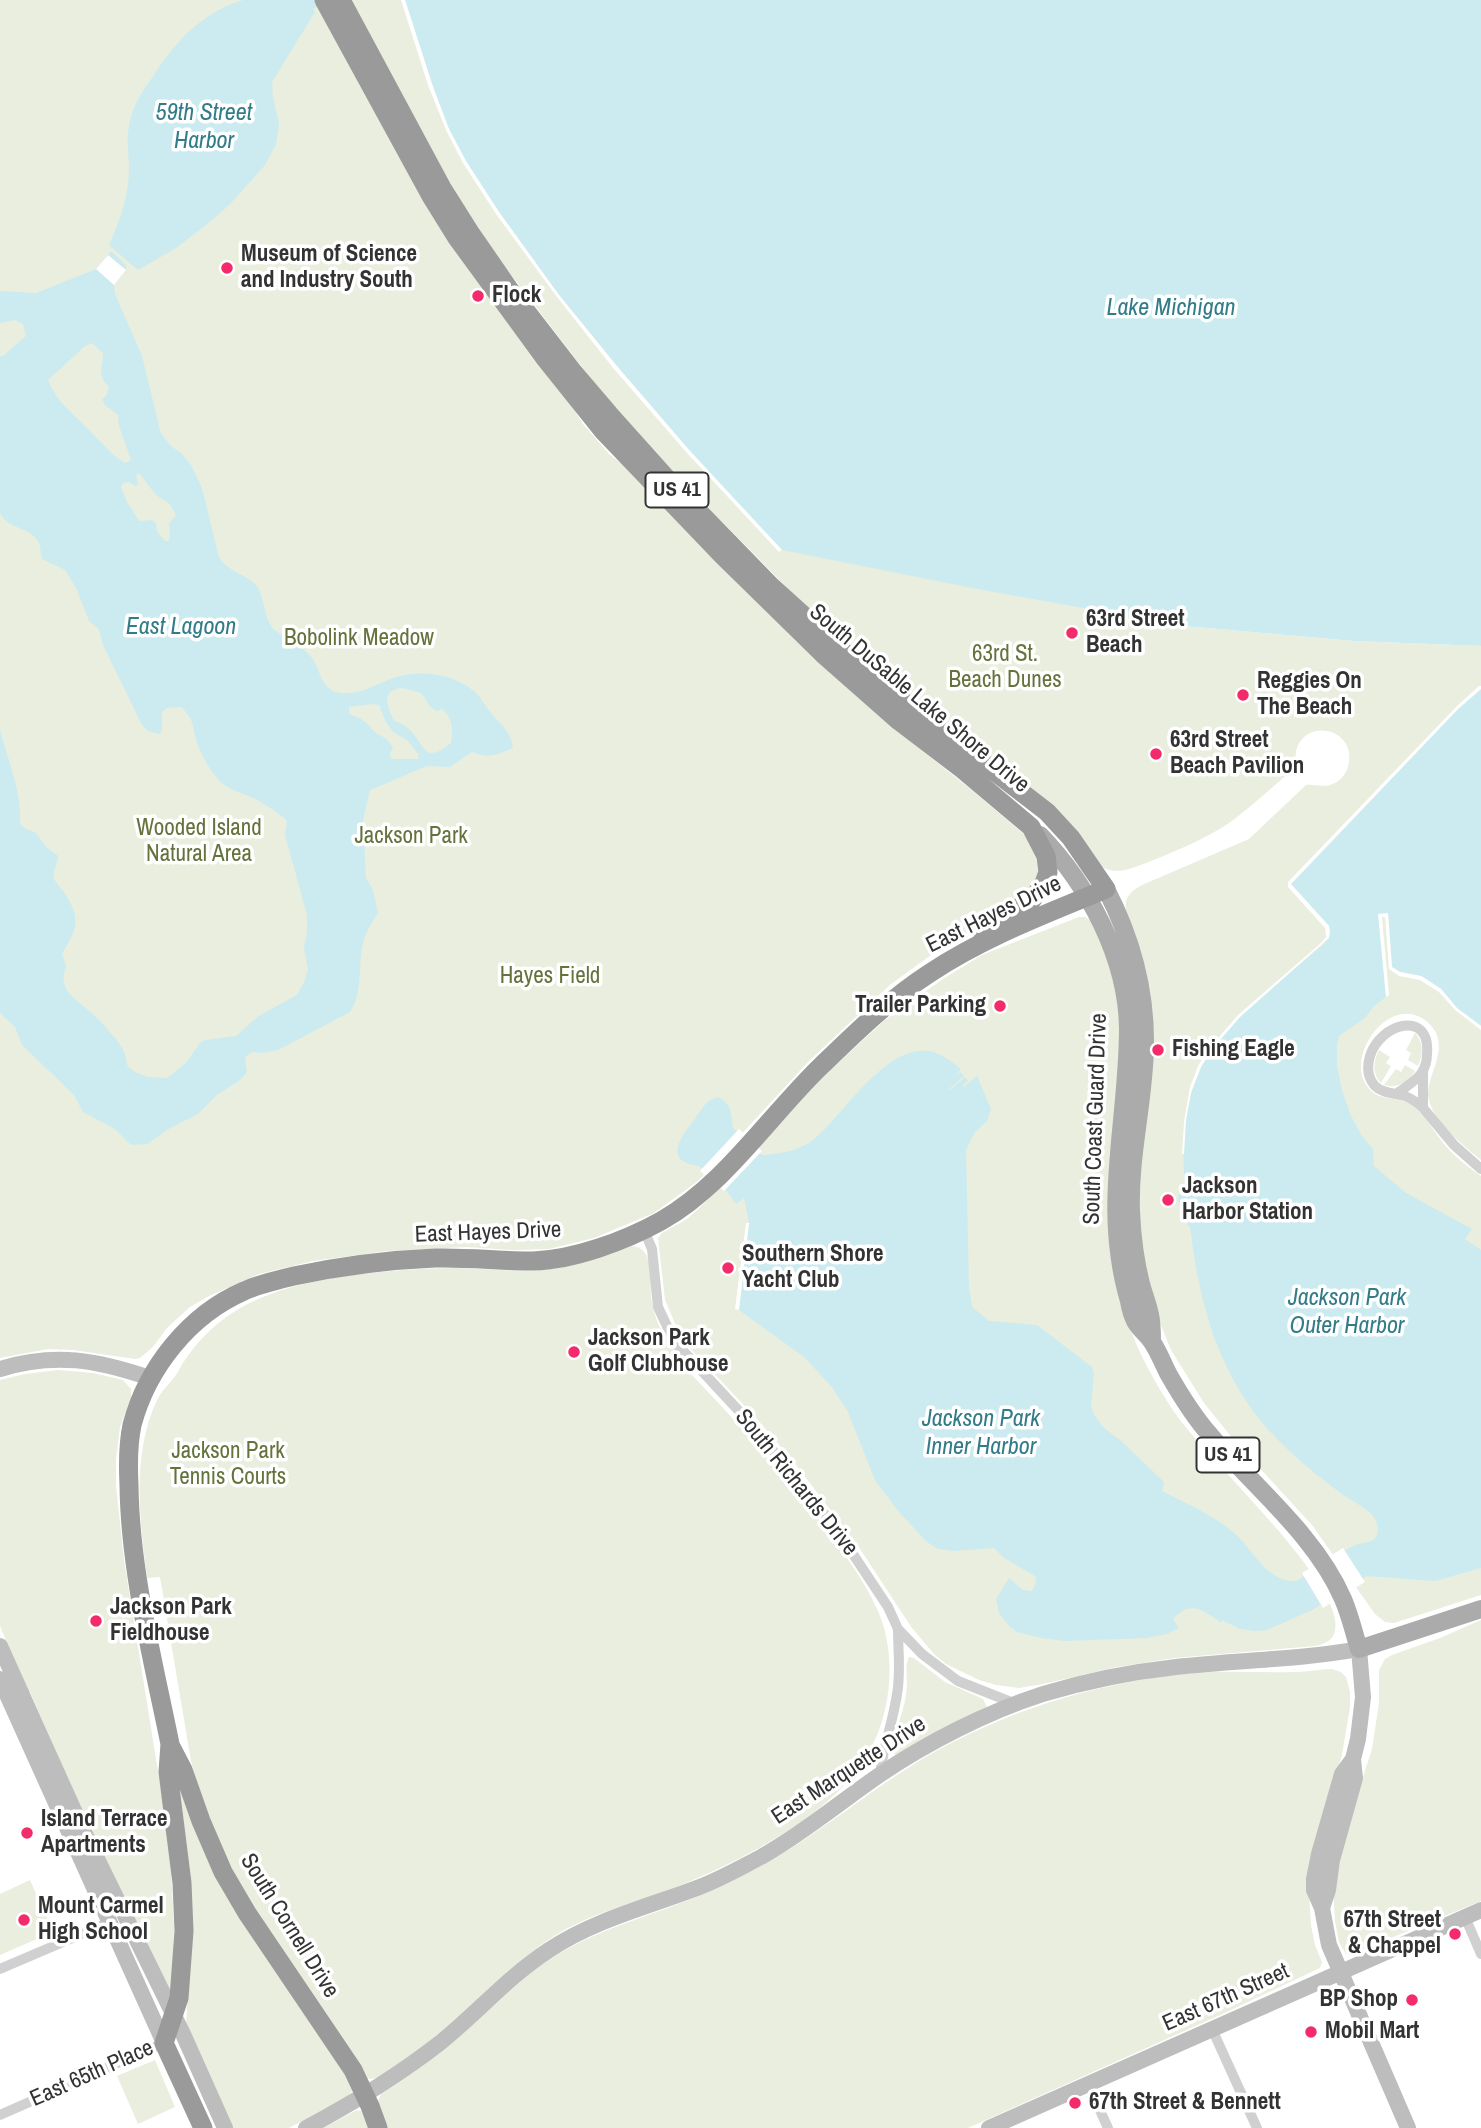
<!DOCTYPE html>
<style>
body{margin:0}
canvas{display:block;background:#fff}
</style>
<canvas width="1481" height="2128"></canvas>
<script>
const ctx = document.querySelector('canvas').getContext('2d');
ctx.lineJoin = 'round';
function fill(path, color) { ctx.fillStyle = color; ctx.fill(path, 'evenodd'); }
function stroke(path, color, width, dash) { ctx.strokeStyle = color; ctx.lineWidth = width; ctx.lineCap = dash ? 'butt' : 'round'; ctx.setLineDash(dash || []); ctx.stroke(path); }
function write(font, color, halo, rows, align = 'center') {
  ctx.font = font + ' "Archivo Narrow",sans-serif'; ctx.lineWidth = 7; ctx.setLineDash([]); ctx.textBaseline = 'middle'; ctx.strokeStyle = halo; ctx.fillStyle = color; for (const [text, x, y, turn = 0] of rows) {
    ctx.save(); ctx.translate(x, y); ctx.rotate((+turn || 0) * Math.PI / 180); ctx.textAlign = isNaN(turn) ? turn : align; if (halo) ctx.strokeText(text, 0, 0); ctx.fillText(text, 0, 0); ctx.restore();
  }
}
fill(new Path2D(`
 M0,0H315L583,424L609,454L626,467L818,660L879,716L974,792L1026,836L1036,846L1042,880L988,922L931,955L890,985L809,1061L698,1181L654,1213L594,1238L549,1249L512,1250L466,1247L387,1251L313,1261L259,1274L209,1296L190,1307L167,1328L153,1347L140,1358L135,1359L73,1350L48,1349L0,1358Z
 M350,0H405L432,84L690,451L1184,626L1354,641L1481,646V689L1459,708L1388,913L1421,976L1481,1026V1160C1465,1147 1433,1121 1429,1100C1423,1076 1457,1045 1425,1020C1390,994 1345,1054 1367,1086C1377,1102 1396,1096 1410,1104C1424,1113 1434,1132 1445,1145C1455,1157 1468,1167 1481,1176V1595L1394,1623L1385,1622L1375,1614L1312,1525L1233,1439L1204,1403L1171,1350L1153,1305L1146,1283L1136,1206L1151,1066L1126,910C1124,897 1131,891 1142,885L1249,839L1306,785C1315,784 1324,788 1333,784C1342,780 1348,771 1349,762C1354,727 1304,718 1296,751C1295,756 1296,762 1295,767C1274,786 1252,806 1229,823C1203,840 1174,852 1146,863C1132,868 1118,875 1104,868L803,604L651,449L591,379L496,255L453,189Z
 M1079,917H1085L1092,921L1114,975L1120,1016C1122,1085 1124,1154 1126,1223C1127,1252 1124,1290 1128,1318C1132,1344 1160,1391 1175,1413C1203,1456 1347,1585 1335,1631C1333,1641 1324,1644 1315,1646L1174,1658L1117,1667L1043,1684L1019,1688L996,1685L979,1680L946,1664L934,1654L912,1628L858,1546L793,1461L757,1419L687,1345L680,1335L665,1300L658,1238L662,1233L687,1219L711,1197L827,1073L884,1021L943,979L982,955Z
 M1415,1033C1424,1043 1423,1054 1418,1066L1408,1060L1411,1053L1406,1050Z
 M1379,1050L1390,1057L1386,1063L1391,1066L1381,1083C1372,1074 1373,1062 1379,1050Z
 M1405,1065L1415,1071C1408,1082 1398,1089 1384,1085L1396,1069L1401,1072Z
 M631,1246C657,1246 648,1285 652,1303C654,1314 658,1324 663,1334C669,1345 683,1355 684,1367C729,1413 771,1460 811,1510C835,1541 862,1575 878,1611C888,1634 891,1660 889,1684C882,1765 831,1805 766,1844C731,1864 693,1881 655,1895C625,1905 594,1914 566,1929C520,1955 486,1993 447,2026C426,2045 403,2061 379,2077L372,2079L367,2078L247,1898L216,1839L196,1782L191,1761L160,1577L147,1578C140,1519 131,1456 157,1400C163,1388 173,1381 179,1370C218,1303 281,1285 354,1275C387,1271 421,1268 454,1268C486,1268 518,1273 550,1269C578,1266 605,1255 631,1246Z
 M58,1370L93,1373L123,1380L131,1389V1397L120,1427L116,1459V1486L124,1560L170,1846L174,1927L173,1979L171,1994L58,1765V1756L30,1692L25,1690L4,1643L5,1638L0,1626V1380L25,1374Z
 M1481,1620V1901L1352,1954H1346L1339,1942L1335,1921L1333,1887L1340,1848L1372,1749L1379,1703V1670L1385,1659L1392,1655L1440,1638Z
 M909,1657L914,1658L945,1682L983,1699L987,1707L896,1755L890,1751C895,1729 906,1709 907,1685C907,1675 905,1665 909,1657Z
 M1332,1669L1341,1672L1346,1677L1350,1692V1707L1342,1755L1320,1830L1309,1892L1311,1925L1315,1945L1322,1962L1320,1968L1220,2015L968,2128H386L378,2101L381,2094C404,2080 426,2064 446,2047C478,2021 507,1991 540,1966C584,1934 635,1921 686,1901C711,1892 735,1879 759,1867C817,1836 867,1792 924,1758C1003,1712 1092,1684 1183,1674C1220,1670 1257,1673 1295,1672C1308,1672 1320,1669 1332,1669Z
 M175,1771L352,2087V2091L347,2097L289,2128H232L186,2025L188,1991Z
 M30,1880L53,1932L0,1955V1894Z
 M155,2060L175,2107L138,2124L117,2076Z
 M357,2110L362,2111L370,2128H323Z`), '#e9eede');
fill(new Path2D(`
 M243,0H330L313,9L315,12L272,82L273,98L279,123L276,144L265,165L230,204L211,221L176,248L138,270L109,245C120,220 129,196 129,168C129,154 126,140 129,126C132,107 141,93 152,78C175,42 201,13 243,0Z
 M405,0H1481V646L1354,641L1184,626L972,588L782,550L690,451L616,365L559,295L499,212L466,161L449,129L432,84Z
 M111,251L126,265V270L114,285L115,294L142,356L161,434L172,447L180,452L191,465L202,488L219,557C228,573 251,575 258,588C265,601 264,617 273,629C285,638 303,646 312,658C321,670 320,687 336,692C357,697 375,685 393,678C418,669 454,673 475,692C480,696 484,704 488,709C499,724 511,730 513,748L499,754L485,756L472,752L450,767L427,766L370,790L363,820L366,878L373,890L378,913C371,924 364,934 362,948C358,970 363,992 350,1012L278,1050L262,1053L252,1052L245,1057L247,1072L240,1080L217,1095L198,1114L170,1128L147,1144L131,1145L115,1129L83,1112L74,1095L22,1045L15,1027L0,1013V730C8,761 22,791 20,824L23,827L36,833L46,847L58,856C58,863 52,872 54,878C56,885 64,890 67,897C82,922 75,931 62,954L66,966C58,989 72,996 88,1010C97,1017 119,1041 124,1051C126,1056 126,1062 128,1067L135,1072L148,1077L167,1078L186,1063L200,1043L205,1040L236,1036L260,1015L297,995L304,982L308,970L304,947L307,933V915L285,835L287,821C283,816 258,799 251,797C239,792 226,789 218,779C208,768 198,749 195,735C192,721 192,718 181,707L167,708L162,712V729L160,734L148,731L142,725L103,645L99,629L89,621L77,590L65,570L42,559C40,553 41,546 38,541C30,527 7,529 0,513V356H3L26,336L23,324L15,320L0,323V291L36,293L96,269ZM92,343L103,353C103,370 96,373 109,387L107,395L102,399L105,405L118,415L119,426L131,460L125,463C111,455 102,443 91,432C75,415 56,402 48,380L85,346ZM139,473L156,495L170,504L176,515L169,524L170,538L168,541H165L157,531L156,523L152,520L139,521L127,502L121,487L123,483L129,482L135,486L138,484L136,475ZM403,688L421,693C427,700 428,707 437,711L442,709C453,718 453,729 451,743C423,765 426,746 409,729C405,725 400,723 394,721C387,706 380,690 403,688ZM372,704L379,705L386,722L393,732L407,740L418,754L419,759H391L390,753L393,749C388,735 380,738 372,729C363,718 362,720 349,713V707Z
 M1481,689V1026L1457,1008L1441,989L1421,976L1400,972L1392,967L1388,914H1379L1386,997L1374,1006L1365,1018L1339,1036L1337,1046V1066L1342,1090L1351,1116L1362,1136L1373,1149L1374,1166L1406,1193L1472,1229L1465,1239L1481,1250V1568L1435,1581L1367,1576L1312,1610L1267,1630L1255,1631L1240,1629L1222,1620L1220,1623L1218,1620C1200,1609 1191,1601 1173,1619L1179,1628L1167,1634L1147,1638L1065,1641L1041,1638L1017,1632L1010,1627L999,1613L996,1599L1009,1578L1023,1590L1032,1591L1036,1583L1035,1576L1004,1558L994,1548L954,1551L938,1549L927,1542L898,1511L875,1480L848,1412L832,1387L804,1357L739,1310L749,1223L744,1198L736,1204C727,1190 716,1179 702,1168C697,1164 693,1166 687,1163C667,1155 683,1134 692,1123C701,1112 703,1101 718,1097C733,1105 731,1114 733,1128L762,1155C778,1154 800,1151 813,1140C844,1115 884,1045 929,1051C941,1053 952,1062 961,1069L954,1076L960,1072L964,1076L949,1089L950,1090L965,1077L968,1081L963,1085L964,1087L977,1076L991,1109L987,1121L975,1132L966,1150L969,1286L972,1307L989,1321L1037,1325L1092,1367L1094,1373L1091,1406L1094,1415L1104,1428L1120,1440L1164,1482L1162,1491C1187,1504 1213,1515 1233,1532C1252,1548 1267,1583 1296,1581C1316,1570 1334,1555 1355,1545C1363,1542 1375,1543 1377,1535C1379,1527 1377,1520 1372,1515C1364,1506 1351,1501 1342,1494C1319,1477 1297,1459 1277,1439C1220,1381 1199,1305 1190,1226H1188L1187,1207L1179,1205L1178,1195L1186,1193C1181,1153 1182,1104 1201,1067C1227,1019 1284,979 1325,943L1329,926L1291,884L1459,708Z`), '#ccebf0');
fill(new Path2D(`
 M401,0H405L432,84L449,129L466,161L499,212L559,295L616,365L690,451L782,550L779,552L687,453L613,368L557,297L496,214L463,163L446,130L428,85Z
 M108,255L126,270L114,285L96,269Z
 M1479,686H1481V689L1459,708L1291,884L1329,926L1330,932L1329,938L1240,1017L1213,1048L1201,1067L1191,1093L1186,1120L1184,1154H1182L1184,1122L1190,1087L1198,1066L1207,1051L1238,1015L1321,943L1326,937L1325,928L1288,887V882L1457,706Z
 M1388,913L1392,967L1400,972L1421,976L1441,989L1457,1008L1481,1026V1030L1455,1010L1439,992L1420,980L1399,976L1389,969L1385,917H1382L1389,995L1386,997L1378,914Z
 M739,1129L762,1151L724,1191L700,1171Z
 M746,1223H749L739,1310L735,1309Z
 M1343,1548L1365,1582L1323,1608L1302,1573Z`), '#fff');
stroke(new Path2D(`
 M1396,1094C1405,1088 1414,1082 1421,1074C1425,1068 1427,1061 1427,1054C1431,1009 1380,1023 1370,1056C1367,1066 1367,1077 1375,1086C1383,1094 1395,1093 1405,1096C1412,1099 1418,1103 1423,1108V1072
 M1423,1108L1454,1145L1481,1169
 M644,1230L652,1249L658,1307L674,1341L752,1425L835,1527L888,1607L898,1629L922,1654L958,1681L1016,1704
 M880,1775C883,1747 893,1722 897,1694C901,1673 898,1651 898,1629
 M1465,1917L1481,1954
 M0,1969L110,1922
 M1212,2029L1257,2128
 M1088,2084L1108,2128
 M0,2115L168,2041`), '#d0d0d0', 10);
stroke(new Path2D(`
 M0,1369C55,1352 97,1360 150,1378
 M0,1646L81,1826L183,2034L225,2128
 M0,1679L164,2043
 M1353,1759L1342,1774L1319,1854L1314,1879V1890L1322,1908L1329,1945L1408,2128
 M306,2128C353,2103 398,2076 441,2042C478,2012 509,1976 549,1950C594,1920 647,1907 697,1888C719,1880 740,1868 761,1857C802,1834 839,1803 878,1776C926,1743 987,1712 1043,1694C1086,1681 1131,1672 1176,1667C1238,1660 1299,1660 1359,1649L1363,1697L1358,1739L1353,1759L1355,1778L1332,1860L1328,1890L1322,1908
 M989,2128L1481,1910`), '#bdbdbd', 16);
stroke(new Path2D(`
 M1040,835C1088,885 1127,957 1128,1028C1128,1123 1101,1206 1129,1301C1130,1307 1132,1315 1135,1321C1139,1329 1147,1334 1152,1342C1159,1352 1163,1364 1169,1375C1181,1396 1194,1417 1210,1435C1254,1487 1316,1536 1343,1599C1350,1615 1354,1633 1359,1649L1481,1609
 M1106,889C1132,939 1146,990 1145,1047C1144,1102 1129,1156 1131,1211C1132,1236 1135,1260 1141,1284C1144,1295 1148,1304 1150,1315C1152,1323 1152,1333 1152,1341`), '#ababab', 18);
stroke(new Path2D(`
 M324,0L431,196L457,238L544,357L604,432L722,555L823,654L899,721L962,769L1031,827L1046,856L1048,872L1044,883L1032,900L991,924L981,943
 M170,1745L183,1770L201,1821L223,1872L247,1913L353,2070L370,2106L378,2128
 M203,2128L164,2043L179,1998L184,1931L182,1883L168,1772L170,1744C153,1660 130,1571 129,1485C128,1465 128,1444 132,1425C147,1368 189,1315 244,1291C259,1284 277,1280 294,1276C341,1266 387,1260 435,1258C468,1257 500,1261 533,1261C573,1260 625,1241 661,1221C725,1185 769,1116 822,1065C855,1033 891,998 930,973C984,937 1046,914 1106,889L1071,838L1047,812L903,701L845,653L771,586L670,482L609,414L574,373L509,289L471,234L442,188L341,0`), '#9a9a9a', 19);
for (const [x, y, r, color] of [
 [227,268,7,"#f32b6b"],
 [478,296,7,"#f32b6b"],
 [1072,633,7,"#f32b6b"],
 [1243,695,7,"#f32b6b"],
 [1156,754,7,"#f32b6b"],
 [1000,1006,7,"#f32b6b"],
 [1158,1050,7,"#f32b6b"],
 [1168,1200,7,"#f32b6b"],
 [728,1268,7,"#f32b6b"],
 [574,1352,7,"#f32b6b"],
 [96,1621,7,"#f32b6b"],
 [27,1833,7,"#f32b6b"],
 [24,1920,7,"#f32b6b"],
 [1455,1934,7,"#f32b6b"],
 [1412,2000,7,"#f32b6b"],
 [1311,2032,7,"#f32b6b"],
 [1075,2103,7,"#f32b6b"]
]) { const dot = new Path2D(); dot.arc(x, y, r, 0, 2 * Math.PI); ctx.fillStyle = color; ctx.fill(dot); stroke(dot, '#fff', 2.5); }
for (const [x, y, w] of [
 [677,490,63],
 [1228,1455,63]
]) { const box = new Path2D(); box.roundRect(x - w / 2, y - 17.5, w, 35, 5); ctx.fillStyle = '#fff'; ctx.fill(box); stroke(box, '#333', 2); }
write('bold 21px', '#333', null, [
 ["US 41",677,490],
 ["US 41",1228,1455]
]);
write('bold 23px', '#333', '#fff', [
 ["Museum of Science",241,255],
 ["and Industry South",241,281],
 ["Flock",492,296],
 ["63rd Street",1086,620],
 ["Beach",1086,646],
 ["Reggies On",1257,682],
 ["The Beach",1257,708],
 ["63rd Street",1170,741],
 ["Beach Pavilion",1170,767],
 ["Trailer Parking",986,1006,"right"],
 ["Fishing Eagle",1172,1050],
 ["Jackson",1182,1187],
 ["Harbor Station",1182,1213],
 ["Southern Shore",742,1255],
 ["Yacht Club",742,1281],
 ["Jackson Park",588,1339],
 ["Golf Clubhouse",588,1365],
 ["Jackson Park",110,1608],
 ["Fieldhouse",110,1634],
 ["Island Terrace",41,1820],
 ["Apartments",41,1846],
 ["Mount Carmel",38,1907],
 ["High School",38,1933],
 ["67th Street",1441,1921,"right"],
 ["& Chappel",1441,1947,"right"],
 ["BP Shop",1398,2000,"right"],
 ["Mobil Mart",1325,2032],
 ["67th Street & Bennett",1089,2103]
], 'left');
write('23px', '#63733b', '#fff', [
 ["Bobolink Meadow",359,639],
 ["63rd St.",1005,655],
 ["Beach Dunes",1005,681],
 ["Wooded Island",199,829],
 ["Natural Area",199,855],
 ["Jackson Park",411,837],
 ["Hayes Field",550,977],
 ["Jackson Park",228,1452],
 ["Tennis Courts",228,1478]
]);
write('23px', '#333', '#fff', [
 ["South DuSable Lake Shore Drive",919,699,40],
 ["East Hayes Drive",994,915,-26],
 ["South Coast Guard Drive",1096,1119,-88],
 ["East Hayes Drive",488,1233,-2],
 ["South Richards Drive",796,1483,51],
 ["East Marquette Drive",849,1771,-33],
 ["South Cornell Drive",289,1926,58],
 ["East 67th Street",1226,1998,-24],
 ["East 65th Place",92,2074,-24]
]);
write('italic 24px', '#327c88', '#fff', [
 ["59th Street",204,114],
 ["Harbor",204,142],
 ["Lake Michigan",1171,309],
 ["East Lagoon",181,628],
 ["Jackson Park",1347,1299],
 ["Outer Harbor",1347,1327],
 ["Jackson Park",981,1420],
 ["Inner Harbor",981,1448]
]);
</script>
